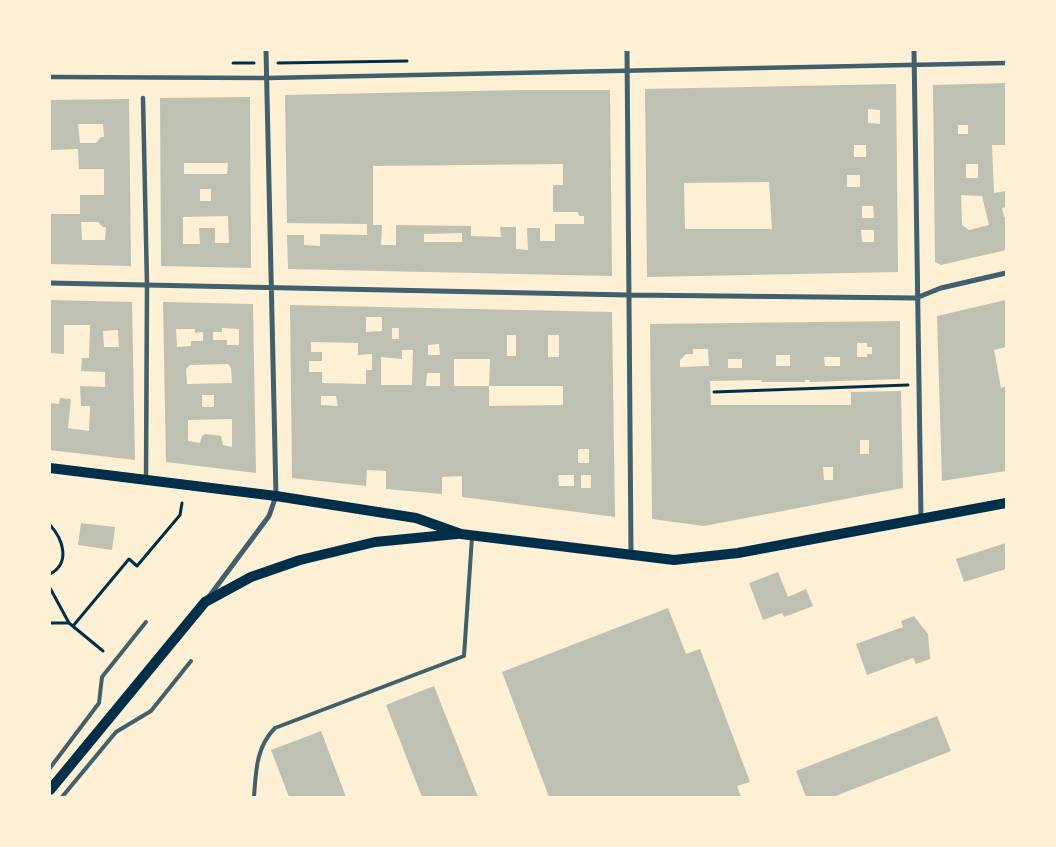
<!DOCTYPE html>
<style>
body{margin:0}
#map{position:relative;width:1056px;height:847px;overflow:hidden;background:#fdf0d5;font-family:"Titillium Web",sans-serif}
canvas{display:block}
.frame{position:absolute;inset:0;border:51px solid #fdf0d5;pointer-events:none}
</style>
<div id="map">
<canvas width="1056" height="847"></canvas>
<div class="frame"></div>
</div>
<script>
const ctx = document.querySelector('canvas').getContext('2d');
ctx.lineJoin = 'round';
function fill(path, color) { ctx.fillStyle = color; ctx.fill(path, 'evenodd'); }
function stroke(path, color, width, dash) { ctx.strokeStyle = color; ctx.lineWidth = width; ctx.lineCap = dash ? 'butt' : 'round'; ctx.setLineDash(dash || []); ctx.stroke(path); }
fill(new Path2D(`
 M1006,83V145H992L994,193L1006,191V207L1002,208L1004,217H1006V250L941,265L935,262L933,85ZM958,125H968V134H958ZM966,164H978V178H966ZM961,195L982,196L989,225L969,230L962,225Z
 M896,84L898,272L647,277L645,89ZM868,109L880,110V124L868,123ZM854,145H866V157H854ZM847,175H860V187H847ZM769,182L772,229H685L684,183ZM862,206H873L874,218H862ZM861,230H874V242H862Z
 M520,90H610L612,276L288,269L287,235H304V245L320,246V234L367,235V224L287,223L285,95ZM563,164V185H553V212H578L579,216H584V224H555V241H540V228H527L528,250L516,249V227H500L501,237L471,236V226L396,225V245H381L382,225H373V166ZM462,233V242H424V234Z
 M250,97L251,268L161,266L160,98ZM184,163H228L227,174H184ZM200,189H211V201H200ZM228,216L229,243H215V228H199L200,244H183V217Z
 M129,99L131,266L50,264V214H80V195H104V169H79L78,149L50,150V100ZM78,124H103L104,137H101L96,143H80ZM81,222H98L103,227H106L105,240H82Z
 M50,300L132,302L135,460L50,450V403L59,404L60,398L71,399L68,428L89,431L90,406H81L80,386L105,387V372L81,371L82,358H89L90,325H64V354L51,353ZM118,330L119,347H104L103,331Z
 M1006,300V347L994,350L1001,388L1006,386V471L942,481L937,316Z
 M163,302L253,304L256,473L166,462ZM222,328L239,329V345H227V340H213V332H222ZM176,329H195V333L203,332V341H191V346L177,347ZM228,364L231,368L232,383L187,384L186,369L190,365ZM202,395H214V407H202ZM232,419V447L223,445L221,436L205,434L202,436L200,443L188,441V420Z
 M290,305L612,312L615,517L462,497V476L442,477V494L386,489V471L367,470L366,486L292,478ZM366,317H382V331L366,332ZM392,328H399V339H392ZM507,335H516V356H507ZM548,335H559V357H548ZM311,342L358,343V355L372,354V370H366V384L322,383V372H309V361H322V352H311ZM439,344L440,355H428V345ZM402,350H413L412,385H381V357L402,359ZM454,359H490L489,386H454ZM427,373H440V386H426ZM489,386H563V405L489,406ZM321,396H336L338,406L321,405ZM578,449H589V463H578ZM558,475H574V486H559ZM581,475H591V488H581Z
 M900,321V379L810,382V380H805V382H761L762,380L710,381L711,405H851V392L901,391L903,488L704,526L652,519L650,324ZM857,343H867V347H872V354H867V357H857ZM693,349H708L709,366L680,367V360L686,354H693ZM776,355H790V366H776ZM824,357H840V366H825ZM728,359H742V368H728ZM860,440H869V454H860ZM823,467H833V480H824Z
 M81,523L115,527L112,550L78,545Z
 M1006,543V569L964,582L956,559Z
 M778,572L788,597L806,589L813,606L784,617L782,613L763,620L749,583Z
 M668,608L686,654L700,649L750,782L737,786L741,797H549L502,672Z
 M914,616L928,634L930,659L916,664L913,658L867,675L856,644L903,627L901,621Z
 M434,686L478,797H422L386,705Z
 M937,716L951,751L833,797H806L796,771Z
 M321,731L346,797H289L271,750Z`), '#bec0b2');
stroke(new Path2D(`
 M233,63H254
 M278,63L407,61
 M714,392L908,385
 M50,525C63,539 71,563 50,574
 M50,588L69,623L103,651
 M50,623H69
 M73,626L129,559L137,566L180,515L182,503`), '#003049', 3);
stroke(new Path2D(`
 M50,768L99,703L102,677L146,622
 M62,797L116,732L151,711L191,661
 M254,797C256,771 256,747 275,728L464,656L472,537`), '#3f606c', 4);
stroke(new Path2D(`
 M50,77L267,78L1006,63
 M143,98L147,285L146,479`), '#3f606c', 4.5);
stroke(new Path2D(`
 M627,50L631,554
 M914,50L921,519
 M50,283L628,295L916,298L941,288L1006,273
 M208,598L269,516L276,496L266,50`), '#3f606c', 5);
stroke(new Path2D(`
 M50,468L276,496L416,518L461,534L674,560L738,553L1006,503
 M50,790L205,602L251,577L300,560L375,542L457,534`), '#003049', 10);
</script>
